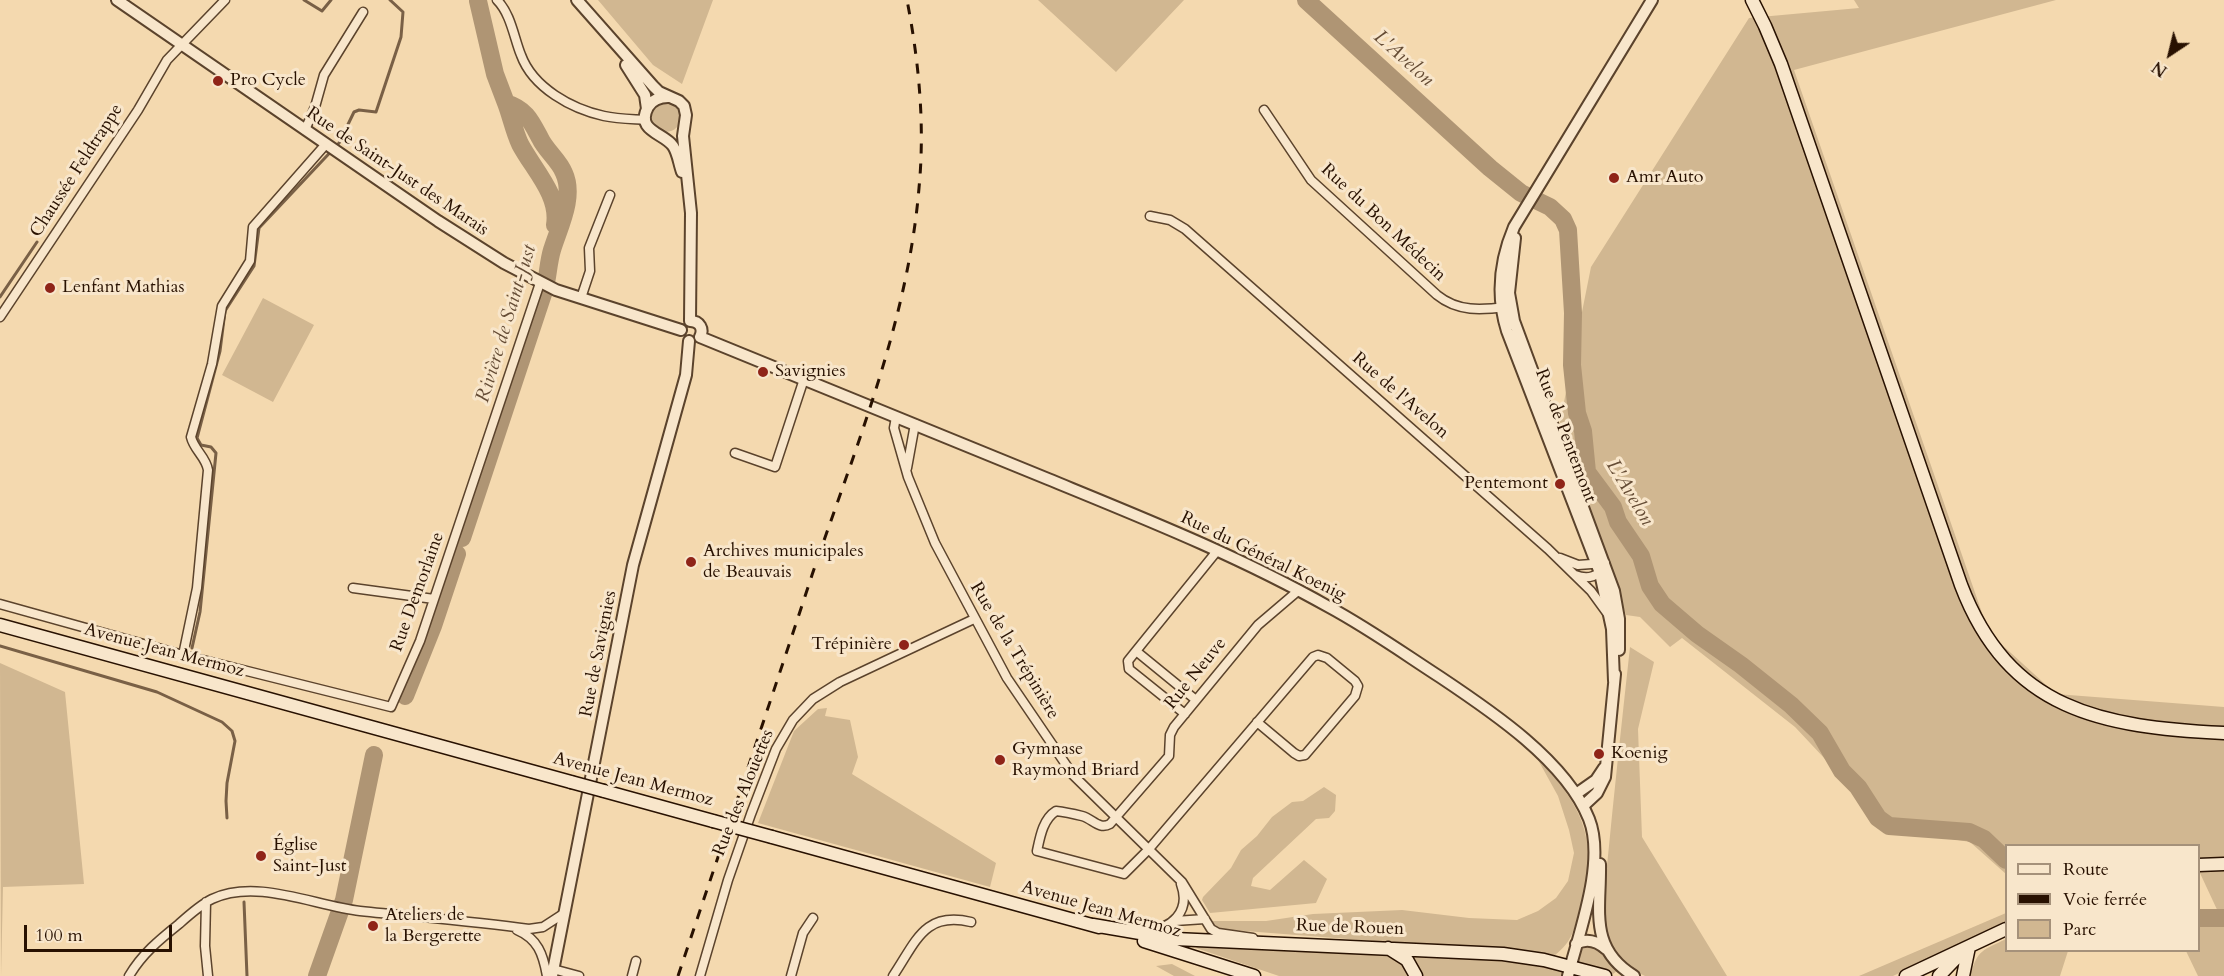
<!DOCTYPE html>
<meta charset="utf-8">
<style>
body{margin:0}
#map{position:relative;width:2224px;height:976px;overflow:hidden;background:#f4d9af;font-family:Cardo,serif}
canvas{display:block}
.legend{position:absolute;left:2005px;top:844px;width:195px;height:108px;box-sizing:border-box;background:#f8e6cb;border:2px solid #a5917a;margin:0;padding:8px 10px;list-style:none;font-size:18px;color:#281101}
.legend li{display:flex;align-items:center;gap:12px;height:30px}
.legend b{width:30px;border:2px solid #a5917a}
.north{position:absolute;left:2140px;top:24px;width:60px;height:60px;-webkit-text-stroke:4px #f8e6cb;paint-order:stroke;rotate:215deg;font-size:16px;font-weight:700;line-height:24px;text-align:center;color:#281101}
.north::after{content:'';display:block;margin:auto;width:21px;height:27px;background:#281101;clip-path:polygon(50% 0,100% 100%,50% 72%,0 100%)}
.scale{position:absolute;left:24px;top:925px;width:148px;height:27px;box-sizing:border-box;border:3px solid #281101;border-top:0;padding-left:8px;font-size:18px;line-height:21px;white-space:nowrap;color:#281101;-webkit-text-stroke:4px #f8e6cb;paint-order:stroke}
</style>
<div id="map">
<canvas width="2224" height="976"></canvas>
<ul class="legend">
<li><b style="height:8px;background:#f8e6cb"></b>Route</li>
<li><b style="height:8px;background:#281101"></b>Voie ferrée</li>
<li><b style="height:16px;background:#d1b791"></b>Parc</li>
</ul>
<div class="north">N</div>
<div class="scale">100 m</div>
</div>
<script>
const ctx = document.querySelector('canvas').getContext('2d');
ctx.lineJoin = 'round';
function fill(path, color) { ctx.fillStyle = color; ctx.fill(path, 'evenodd'); }
function stroke(path, color, width, dash) { ctx.strokeStyle = color; ctx.lineWidth = width; ctx.lineCap = dash ? 'butt' : 'round'; ctx.setLineDash(dash || []); ctx.stroke(path); }
function write(font, color, halo, rows, align = 'center') {
  ctx.font = font + ' Cardo,serif'; ctx.lineWidth = 6; ctx.setLineDash([]); ctx.textBaseline = 'middle'; ctx.strokeStyle = halo; ctx.fillStyle = color; for (const [text, x, y, turn = 0] of rows) {
    ctx.save(); ctx.translate(x, y); ctx.rotate((+turn || 0) * Math.PI / 180); ctx.textAlign = isNaN(turn) ? turn : align; if (halo) ctx.strokeText(text, 0, 0); ctx.fillText(text, 0, 0); ctx.restore();
  }
}
fill(new Path2D(`
 M598,0H713L682,84L653,65Z
 M1038,0H1184L1116,72Z
 M1854,0H2056L1794,70L1989,633L2056,694L2224,707V976H2198L2186,951L2198,950L2199,924L2220,916L2199,871L2198,846H2006V874L1970,842L1879,827L1856,792L1795,727L1682,638L1670,647L1640,617L1626,615L1560,422L1591,267L1749,18L1859,8Z
 M651 117a15 15 0 1 1 30 0a15 15 0 1 1-30 0Z
 M263,298L314,325L273,402L222,375Z
 M1630,647L1654,662L1638,729L1642,837L1727,976H1645C1630,969 1616,957 1609,943C1598,921 1605,889 1607,866C1614,793 1622,720 1630,647Z
 M0,663L65,692L84,884L3,887L1,976Z
 M827,708L825,716L850,720L858,757L852,774L996,863L990,887L758,823L794,731L818,709Z
 M1537,758C1583,806 1600,841 1580,908C1574,929 1573,941 1555,955L1219,929L1214,925L1212,921H1266L1313,914L1402,910L1469,918L1517,920L1538,911L1556,898L1568,881L1574,853L1569,830L1558,796Z
 M1324,787L1336,795L1335,811L1329,818L1316,819L1253,878L1251,886L1270,890L1304,860L1327,879L1316,903L1210,913L1202,900L1203,897L1231,868L1241,850L1257,836L1272,817L1292,802L1303,801Z
 M2006,913V922L1893,976H1859Z
 M2006,939V950L2068,951L2060,976H1970C1978,949 1982,951 2006,939Z
 M1587,944L1602,952L1617,971L1613,974L1575,961L1579,952Z
 M1199,945L1386,954L1403,963L1410,976H1279L1196,948Z
 M1407,954L1512,961L1564,970L1563,976H1420Z
 M1172,964L1195,976H1174L1156,966Z`), '#d1b791');
stroke(new Path2D(`
 M304,0L322,11L331,0
 M0,297L37,242
 M0,646L157,692L222,722L232,731L235,741L227,783L226,801L227,818
 M192,648L200,612L216,453L211,447L201,445L197,438L220,351L225,311L254,266L259,228L339,143L354,112L359,110L376,112L401,37L403,12L390,0
 M244,902L247,976`), '#796046', 3);
stroke(new Path2D(`
 M1306,0L1490,168L1521,193L1550,207L1563,219L1568,230L1573,313L1572,365L1577,413L1583,431L1587,472L1613,507L1618,522L1641,556L1650,586L1662,604L1697,634L1741,665L1791,705L1820,733L1842,771L1858,787L1878,818L1889,826L1969,832L1984,839L2006,860
 M506,103C511,116 514,131 520,144C533,169 560,195 555,225
 M462,538L544,291C548,278 548,263 552,250C559,227 575,197 564,173C559,160 546,151 540,138C531,121 526,109 506,103L495,74L478,1
 M405,696L433,626L457,554
 M2198,918H2224
 M317,976L344,900L374,755`), '#af9574', 18);
const minor = new Path2D(`
 M497,0C511,14 514,38 521,55C533,88 572,109 604,116C618,119 632,119 646,120
 M1264,110L1311,180L1437,295C1458,312 1481,310 1507,307
 M305,130L315,107L324,75L363,12
 M1150,216L1170,220L1185,229L1548,549L1591,591L1607,613
 M581,298L590,271L589,248L610,195
 M0,317L138,110L167,60L225,0
 M896,417L894,428L908,477L935,543L1007,678L1073,775L1182,882L1211,929L1218,933L1253,938
 M735,453L775,467L804,379
 M907,468L915,424
 M1560,558L1578,565L1605,563C1600,577 1588,580 1575,575
 M353,588L434,599
 M0,604L183,655L391,707L420,641L540,283
 M1136,651L1217,551
 M183,655L197,588L208,470C206,457 194,450 191,437L212,364L222,306L250,261L253,227L326,144
 M1185,714L1129,669L1128,661L1136,651L1196,700
 M1257,722L1294,753L1299,756L1305,755L1355,696L1358,686L1355,681L1327,658L1318,655L1313,657L1149,849L1124,874L1037,851C1040,837 1043,819 1056,811C1065,812 1074,814 1082,816C1093,819 1099,830 1110,824L1169,756L1170,735L1174,727L1258,625L1299,590
 M206,902L205,946L208,976
 M1175,921L1205,919
 M517,930C538,939 543,954 547,976
 M1145,930C1172,930 1191,911 1181,884
 M553,969L579,976
 M129,976C142,954 159,940 179,924C189,915 200,905 212,899C257,878 315,906 360,911C417,917 473,921 529,929L543,927L563,914
 M632,976L636,961
 M700,976L728,880L751,814L776,749L793,720L813,699L840,682L974,619
 M791,976L803,933L813,918
 M893,976C916,942 924,911 971,922`);
const tertiary = new Path2D(`
 M117,0L438,221L504,263L556,290L681,330
 M577,0L653,86L659,92L679,101L684,106L686,115L683,136L691,213L690,321
 M626,65L645,95L647,109
 M668,97C660,97 653,99 648,107C635,131 664,133 673,146C678,153 679,164 682,172
 M1515,238L1509,293L1514,321L1614,591L1619,619V650
 M690,321C700,321 704,329 700,337
 M700,337C816,384 932,431 1048,479C1143,518 1239,556 1329,607C1368,628 1403,653 1440,677C1491,711 1566,761 1589,819C1606,862 1579,932 1568,976
 M1614,681L1612,629L1600,573L1507,331C1496,296 1500,260 1514,227L1652,0
 M1576,794L1596,780L1604,768
 M1583,806L1597,793L1605,777L1615,674
 M1600,864C1601,909 1588,948 1634,976
 M1576,944C1586,938 1597,941 1606,949
 M552,976L633,565L686,375L689,341`);
const secondary = new Path2D(`
 M1752,0L1765,26L1781,64L1961,585C2009,711 2102,727 2224,733
 M0,625L571,782
 M604,791L713,821
 M772,837L1099,927
 M2198,865L2224,864
 M1093,925L1175,939L1503,954L1544,960L1605,976
 M1144,941L1254,976
 M1388,948L1407,960L1416,976
 M1906,976L2006,929
 M1939,976L1959,955
 M1963,976L1969,947`);
stroke(minor, '#5b432c', 11);
stroke(tertiary, '#5b432c', 14);
stroke(secondary, '#281101', 15);
stroke(minor, '#f8e6cb', 8);
stroke(tertiary, '#f8e6cb', 10);
stroke(secondary, '#f8e6cb', 12);
stroke(new Path2D(`
 M678,976C723,842 768,709 812,575C855,449 908,321 919,188C925,125 919,62 907,0`), '#281101', 3, [10, 10]);
const secondaryBridge = new Path2D(`
 M571,782L604,791
 M713,821L772,837`);
stroke(secondaryBridge, '#281101', 15, []);
stroke(secondaryBridge, '#f8e6cb', 12);
for (const [x, y, r, color] of [
 [218,81,6,"#8f2418"],
 [1614,178,6,"#8f2418"],
 [50,288,6,"#8f2418"],
 [763,372,6,"#8f2418"],
 [1560,484,6,"#8f2418"],
 [691,562,6,"#8f2418"],
 [904,645,6,"#8f2418"],
 [1599,754,6,"#8f2418"],
 [1000,760,6,"#8f2418"],
 [261,856,6,"#8f2418"],
 [373,926,6,"#8f2418"]
]) { const dot = new Path2D(); dot.arc(x, y, r, 0, 2 * Math.PI); ctx.fillStyle = color; ctx.fill(dot); stroke(dot, '#f8e6cb', 2); }
write('18px', '#281101', '#f8e6cb', [
 ["Pro Cycle",230,81],
 ["Amr Auto",1626,178],
 ["Lenfant Mathias",62,288],
 ["Savignies",775,372],
 ["Pentemont",1548,484,"right"],
 ["Archives municipales",703,552],
 ["de Beauvais",703,573],
 ["Trépinière",892,645,"right"],
 ["Gymnase",1012,750],
 ["Raymond Briard",1012,771],
 ["Koenig",1611,754],
 ["Église",273,846],
 ["Saint-Just",273,867],
 ["Ateliers de",385,916],
 ["la Bergerette",385,937]
], 'left');
write('18px', '#281101', '#f8e6cb', [
 ["Chaussée Feldtrappe",77,171,-57],
 ["Rue de Saint-Just des Marais",397,172,34],
 ["Rue du Bon Médecin",1383,223,43],
 ["Rue de l'Avelon",1400,396,41],
 ["Rue de Pentemont",1565,436,69],
 ["Rue du Général Koenig",1263,557,26],
 ["Rue Demorlaine",418,592,-70],
 ["Avenue Jean Mermoz",164,651,15],
 ["Rue de la Trépinière",1014,651,59],
 ["Rue de Savignies",599,654,-79],
 ["Rue Neuve",1196,674,-51],
 ["Avenue Jean Mermoz",633,780,15],
 ["Rue des Alouettes",744,793,-68],
 ["Avenue Jean Mermoz",1101,910,16],
 ["Rue de Rouen",1350,928,2]
]);
write('italic 20px', '#654c35', '#f8e6cb', [
 ["L'Avelon",1403,59,42],
 ["Rivière de Saint-Just",507,324,-73],
 ["L'Avelon",1629,493,59]
]);
</script>
